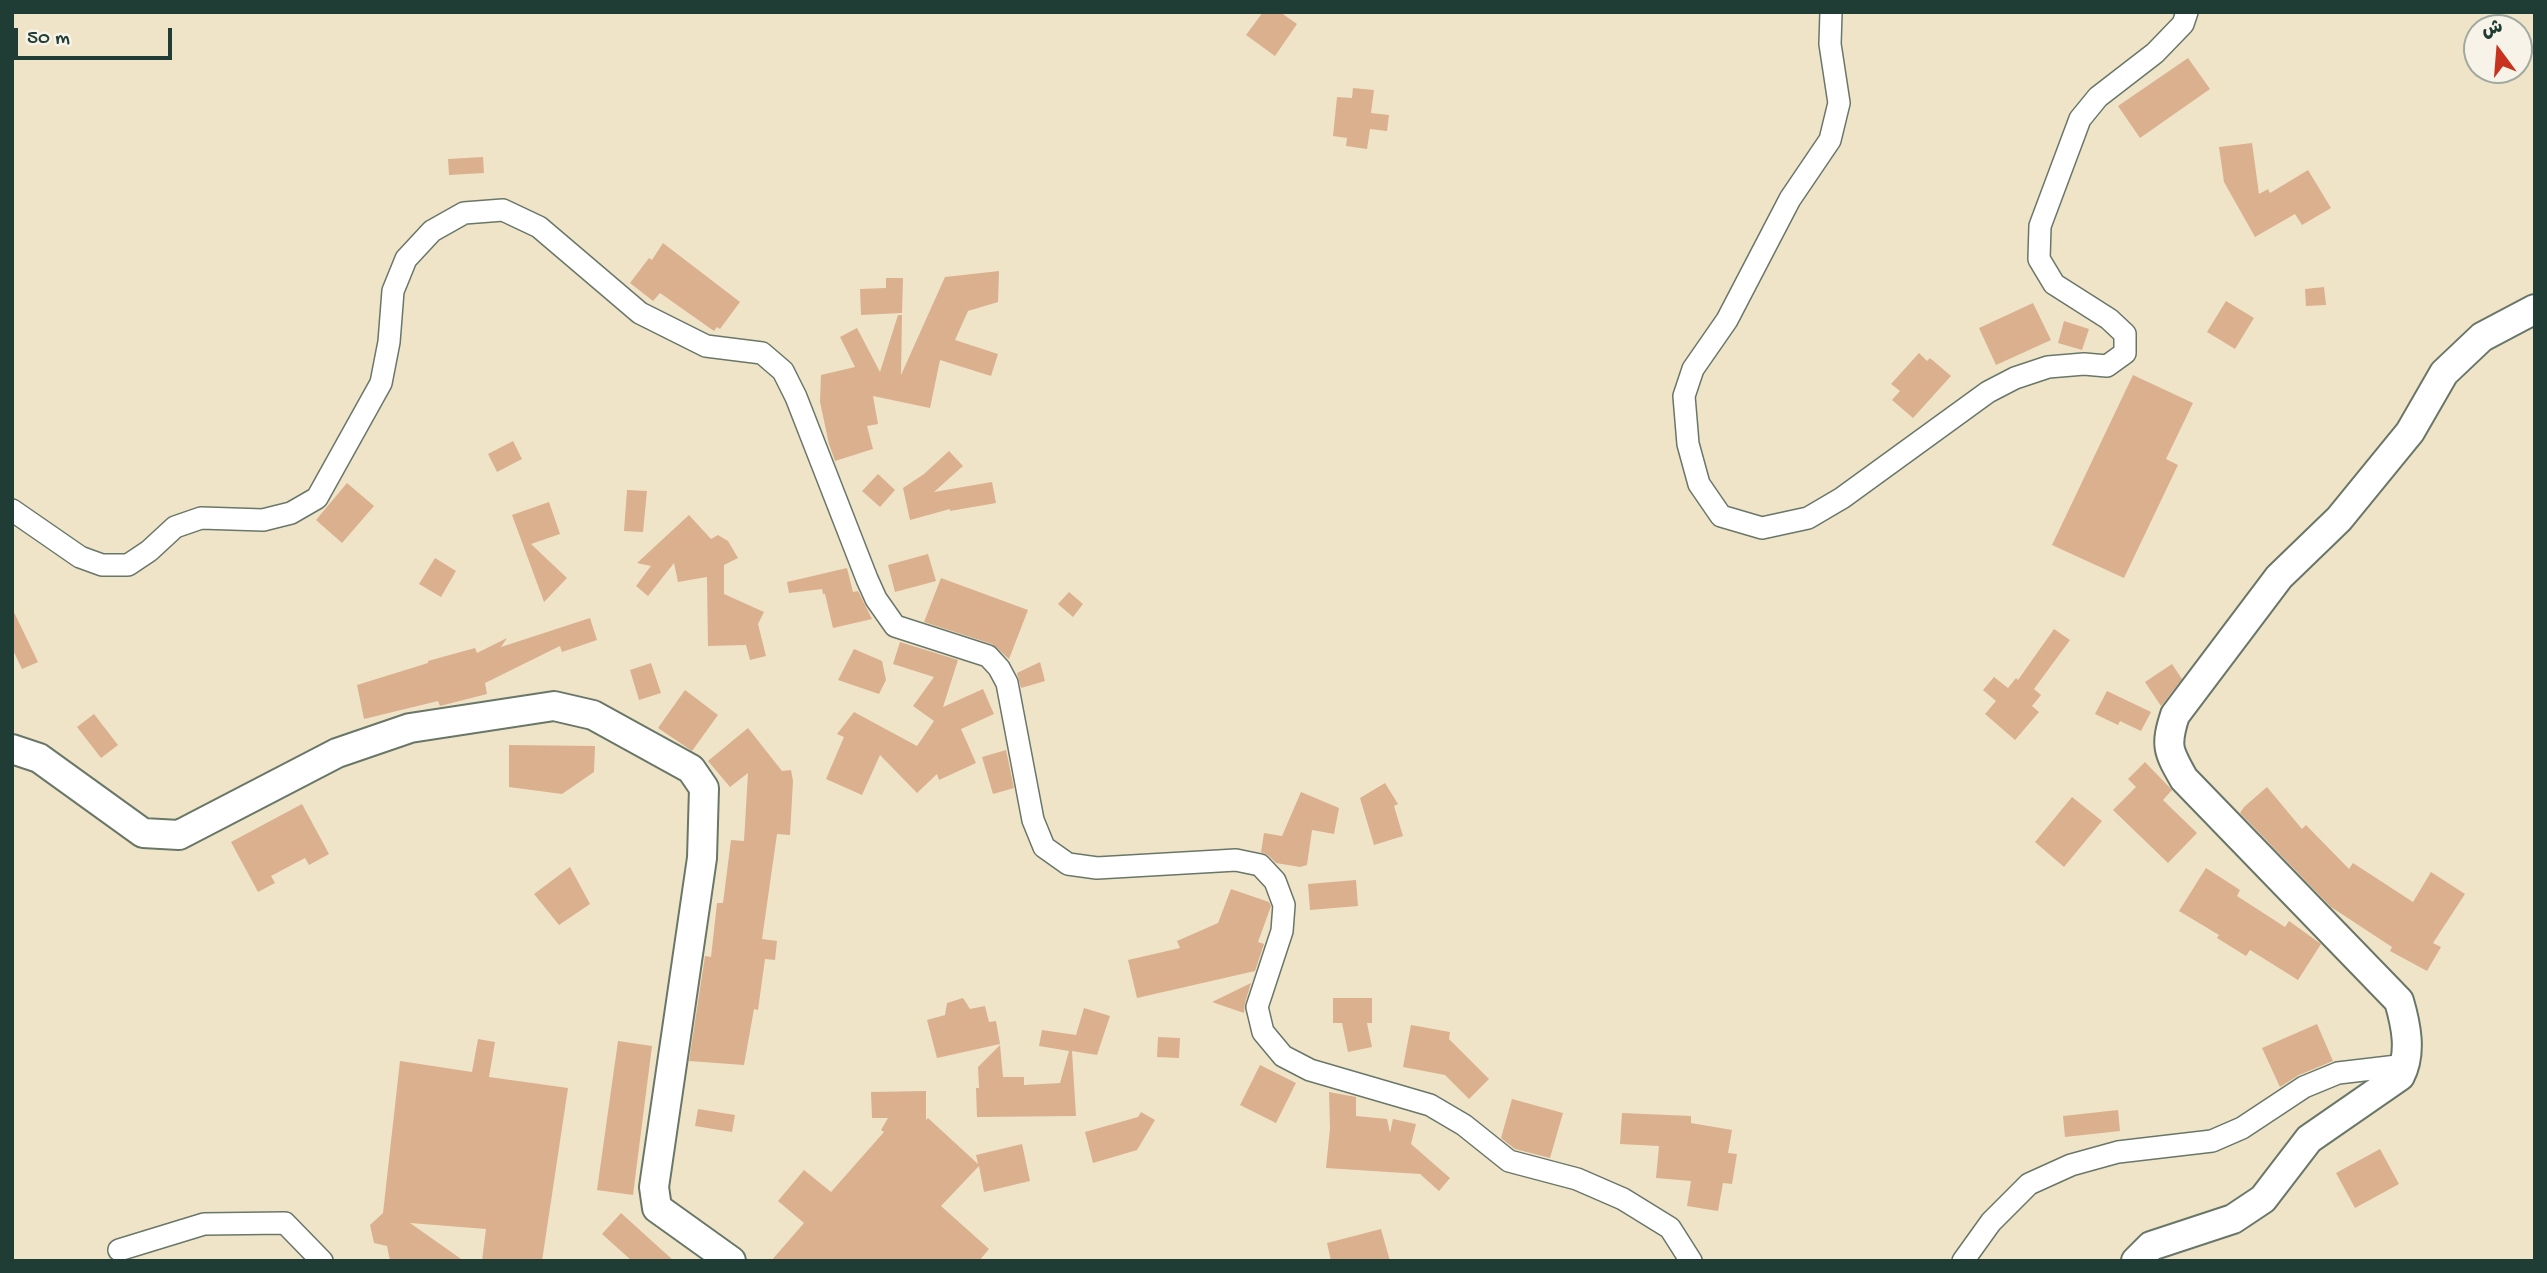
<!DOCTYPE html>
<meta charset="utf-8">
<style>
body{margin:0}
#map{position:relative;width:2547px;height:1273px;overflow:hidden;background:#f0e4c8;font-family:"Gochi Hand","Playpen Sans Arabic",sans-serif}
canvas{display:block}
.frame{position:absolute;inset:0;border:14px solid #1f3d34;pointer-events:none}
.north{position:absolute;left:2463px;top:14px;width:70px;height:70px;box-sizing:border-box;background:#f7f3e8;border:2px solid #a1aaa0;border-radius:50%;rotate:344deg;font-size:19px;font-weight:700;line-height:28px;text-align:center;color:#1f3d34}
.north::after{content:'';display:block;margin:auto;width:24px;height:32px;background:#c8321e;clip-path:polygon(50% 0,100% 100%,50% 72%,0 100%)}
.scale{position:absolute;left:14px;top:28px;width:158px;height:32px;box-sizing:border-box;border:4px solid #1f3d34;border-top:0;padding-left:9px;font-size:21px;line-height:24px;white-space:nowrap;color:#1f3d34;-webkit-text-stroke:5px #f7f3e8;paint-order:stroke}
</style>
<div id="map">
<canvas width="2547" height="1273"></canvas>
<div class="frame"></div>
<div class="north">ش</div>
<div class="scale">50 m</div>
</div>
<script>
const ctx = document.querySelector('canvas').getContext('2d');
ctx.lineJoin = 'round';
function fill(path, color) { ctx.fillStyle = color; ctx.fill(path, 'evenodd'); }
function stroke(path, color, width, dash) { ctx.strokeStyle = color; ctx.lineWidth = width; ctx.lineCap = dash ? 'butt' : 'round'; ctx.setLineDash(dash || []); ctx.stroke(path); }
fill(new Path2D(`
 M1263,12H1280L1297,24L1275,56L1246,35Z
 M2188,58L2210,89L2140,138L2118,106Z
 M1353,88L1374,90L1371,113L1389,115L1387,131L1370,129L1367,149L1346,146L1347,138L1333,136L1337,97L1352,98Z
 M2252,143L2259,194L2268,189L2270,193L2308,170L2331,208L2302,225L2295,214L2255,237L2224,182L2219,147Z
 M483,157L484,173L449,175L448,159Z
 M663,243L740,302L720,329L717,327L714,331L660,293L653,301L630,283L649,258L652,260Z
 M999,271L998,302L968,311L955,340L998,354L991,376L940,360L930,408L873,396L878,424L867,426L873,449L835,461L829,444L820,402L821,375L855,367L840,337L857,328L880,372L898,315H902L901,375L945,277Z
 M886,278H903L902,313L861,315L860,289L886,288Z
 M2324,287L2326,305L2306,306L2305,289Z
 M2226,301L2254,318L2235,349L2207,332Z
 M2033,303L2051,340L1996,365L1979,328Z
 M2064,321L2089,329L2082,350L2058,343Z
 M1919,353L1927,361L1930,358L1951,376L1913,418L1892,400L1900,391L1891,384Z
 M2133,375L2193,403L2166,459L2178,465L2124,578L2052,545Z
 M513,441L522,459L497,472L488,454Z
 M949,451L963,466L934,492L992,482L996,503L950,511V509L910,520L903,488L924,474Z
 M878,474L895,490L880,507L862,491Z
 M347,483L374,506L342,543L316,520Z
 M627,490L647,491L643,532L624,531Z
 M549,502L560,534L531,544L567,578L544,602L512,515Z
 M689,515L711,539L718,535L728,541L738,558L724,565V594L764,612L758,624L766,656L750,660L746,645L708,646L707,577L678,582L674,563L648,596L636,586L651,566L637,563Z
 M928,554L936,581L895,592L888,565Z
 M435,558L456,571L441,597L419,584Z
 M847,568L853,592L858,591L872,619L833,628L825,594H823L822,589L789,593L787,582Z
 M941,578L1028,610L1009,659L992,644L924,622Z
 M1069,592L1083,604L1073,617L1058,604Z
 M12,608L38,662L22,669L12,648Z
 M590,618L597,640L562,652L560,646L485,683L487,694L440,706L438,701L364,719L357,685L428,663V661L475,648L477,653L507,638L501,647Z
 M2054,629L2070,640L2034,689L2041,695L2032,706L2039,712L2015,740L1985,714L1996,701L1983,690L1994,677L2008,688L2016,678L2018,680Z
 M900,642L958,660L943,707L983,689L994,714L961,729L976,763L939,780L937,774L917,793L880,755L862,795L826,779L844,737L837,734L854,712L917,746L934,721L913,706L934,677L893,664Z
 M854,649L882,661L886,680L879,694L838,680Z
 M1040,662L1045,681L1021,688L1017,673Z
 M651,663L661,693L639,700L630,670Z
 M2172,664L2182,679L2161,706L2145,682Z
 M685,690L718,715L692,751L658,728Z
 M2107,691L2151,712L2141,731L2120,721L2118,725L2095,714Z
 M94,714L118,745L101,758L77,727Z
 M748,728L782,771L791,770L793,781L790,835L777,834L762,939L777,941L775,960L765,959L758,1010L754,1009L744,1065L689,1061L705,956L711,957L717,903H723L731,840L744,841L748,773L730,787L708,761Z
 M509,745L595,746L594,772L562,794L509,787Z
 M1006,750L1014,788L993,794L982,757Z
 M2145,762L2172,790L2163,800L2197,833L2168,863L2113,810L2136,787L2128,779Z
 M1385,783L1398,804L1394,806L1403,836L1374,845L1360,798Z
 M2267,787L2302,829L2306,825L2349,869L2353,863L2413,902L2431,872L2465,894L2433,943L2441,947L2427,971L2390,951L2392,947L2331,907L2240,813L2244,807Z
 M1301,792L1339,808L1334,834L1312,830L1307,865L1300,867L1276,863L1269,856L1261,852L1264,833L1282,836Z
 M2072,797L2102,821L2064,867L2035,842Z
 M302,804L329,854L309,865L305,858L271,876L275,883L258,892L231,842Z
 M570,867L590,904L559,925L534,894Z
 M2206,868L2240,890L2237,896L2285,927L2289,921L2321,944L2298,980L2250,950L2246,956L2217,938L2219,935L2179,911Z
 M1356,880L1358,906L1310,910L1308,884Z
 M1231,889L1269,902L1271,906L1258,942L1264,944L1255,971L1137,998L1128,960L1180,948L1177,941L1218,923Z
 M1251,983L1245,1003L1244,1013L1212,1002Z
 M963,998L970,1009L985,1006L989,1022L996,1021L1000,1044L937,1058L927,1020L945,1015L947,1003Z
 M1333,998H1372V1023H1367L1372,1047L1348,1052L1342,1023H1333Z
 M1084,1008L1110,1016L1097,1055L1072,1051L1076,1116L977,1117L976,1088H979L978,1067L1000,1045L1003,1077H1024V1085L1060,1083L1069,1051L1039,1046L1042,1030L1076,1035Z
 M2317,1024L2333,1061L2299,1075L2280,1087L2262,1048Z
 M1411,1025L1450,1032L1449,1039L1489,1079L1469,1099L1445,1075L1403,1067Z
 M1158,1037L1180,1038L1179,1058L1157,1057Z
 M478,1039L495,1042L489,1077L568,1088L542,1261H482L486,1229L410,1223L464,1261H390L387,1246L374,1243L370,1225L383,1213L400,1061L472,1072Z
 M618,1041L652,1046L633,1195L597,1190Z
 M1260,1065L1296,1083L1276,1123L1240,1105Z
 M926,1091V1120L928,1118L978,1164L976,1155L1022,1144L1030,1181L984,1192L979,1166L941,1206L989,1249L979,1261H771L804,1223L778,1201L804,1170L831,1192L884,1132L881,1130L888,1118H872L871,1092Z
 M1329,1092L1356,1097V1116L1387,1119L1390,1133L1393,1119L1416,1124L1411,1144L1450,1178L1439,1191L1420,1174L1326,1168L1330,1128Z
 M1512,1099L1563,1113L1550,1158L1515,1149L1501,1138Z
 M698,1109L735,1115L732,1132L695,1126Z
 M2118,1110L2120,1131L2065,1137L2063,1116Z
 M1141,1112L1155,1120L1137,1150L1093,1163L1085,1132L1138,1117Z
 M1622,1113L1691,1116V1123L1732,1130L1728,1153L1737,1154L1732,1184L1723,1183L1718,1211L1687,1206L1691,1181L1656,1178L1659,1146L1620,1144Z
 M2380,1149L2399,1184L2355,1208L2336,1173Z
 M621,1213L674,1261H632L602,1234Z
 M1381,1229L1390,1261H1331L1327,1243Z`), '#dab08f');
const street = new Path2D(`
 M1831,12L1830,44L1839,103L1830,140L1790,199L1727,320L1693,369L1684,396L1688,444L1699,484L1721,516L1762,528L1808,518L1842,498L1988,392L2015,378L2048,367L2084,364L2107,366L2125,353V334L2109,319L2054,284L2039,259L2040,226L2080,119L2098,97L2155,53L2183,24L2187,12
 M12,510L80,557L102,565H128L149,551L175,527L201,518L263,520L291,513L317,498L381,383L389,342L393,291L406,259L432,231L464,213L503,210L539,227L640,313L706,346L762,353L783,371L796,397L867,579L876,599L895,626L988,656L999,668L1007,683L1033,820L1044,847L1068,864L1097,868L1236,860L1260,865L1275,881L1284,905L1282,931L1257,1007L1263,1032L1283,1056L1310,1070L1430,1105L1464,1125L1509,1161L1577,1179L1623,1199L1670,1228L1691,1261
 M119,1250L204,1224L285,1223L322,1261
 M1963,1261L1991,1222L2029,1184L2071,1165L2118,1152L2212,1141L2242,1128L2304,1087L2338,1073L2406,1065`);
const secondary = new Path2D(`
 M12,749L39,758L143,833L179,835L337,753L410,728L554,706L593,715L691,769L704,788L702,858L654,1187L657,1208L731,1261
 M2136,1261L2151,1246L2233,1219L2263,1199L2309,1139L2400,1076C2412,1053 2406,1025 2399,1001L2184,779C2168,751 2165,746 2175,715L2279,577L2339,519L2410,432L2444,373L2482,337L2535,309`);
stroke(street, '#687768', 24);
stroke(secondary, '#687768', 32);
stroke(street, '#fff', 21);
stroke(secondary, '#fff', 28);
</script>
